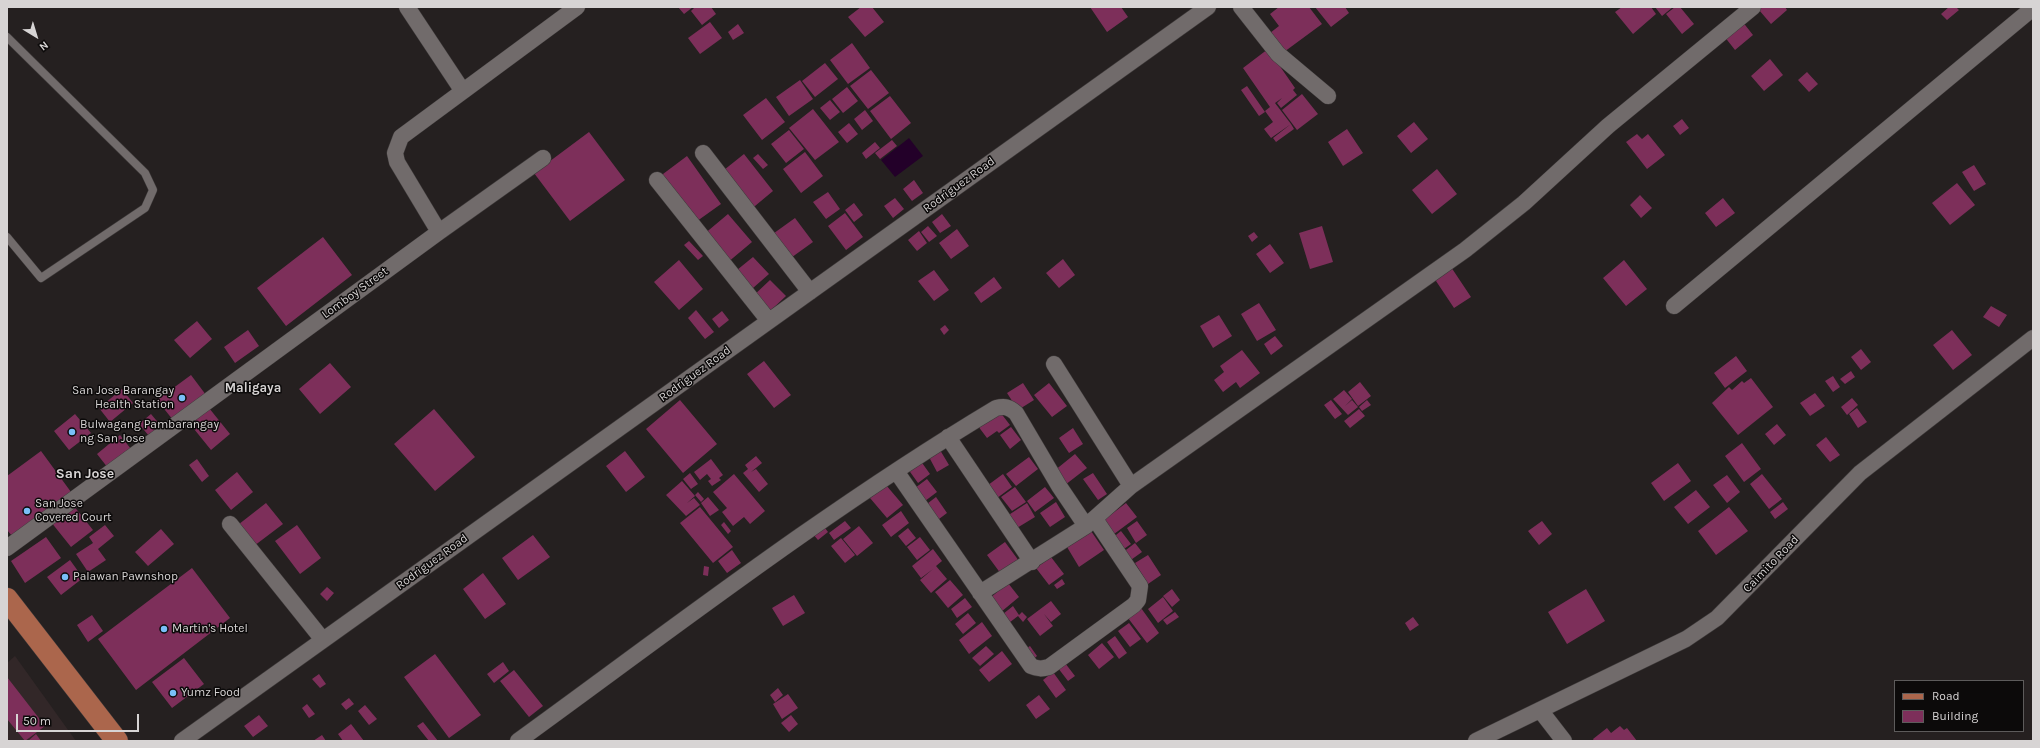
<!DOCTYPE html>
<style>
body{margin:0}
#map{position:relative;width:2040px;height:748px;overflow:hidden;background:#252020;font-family:Karla,sans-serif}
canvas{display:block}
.frame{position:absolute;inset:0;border:8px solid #d7d4d4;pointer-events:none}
.legend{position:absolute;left:1894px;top:680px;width:130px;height:52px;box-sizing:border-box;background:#0c0a0a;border:1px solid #5d5b5b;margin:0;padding:5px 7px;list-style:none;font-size:12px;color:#d7d4d4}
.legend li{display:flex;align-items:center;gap:8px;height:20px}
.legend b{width:20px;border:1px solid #5d5b5b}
.north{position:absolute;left:16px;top:16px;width:40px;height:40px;-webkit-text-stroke:3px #0c0a0a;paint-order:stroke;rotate:142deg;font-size:11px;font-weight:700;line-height:16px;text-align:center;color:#d7d4d4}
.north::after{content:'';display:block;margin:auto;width:14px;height:18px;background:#d7d4d4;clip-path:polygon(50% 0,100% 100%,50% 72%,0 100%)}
.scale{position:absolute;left:16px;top:714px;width:123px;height:18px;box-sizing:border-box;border:2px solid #d7d4d4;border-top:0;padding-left:5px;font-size:12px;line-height:14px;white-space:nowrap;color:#d7d4d4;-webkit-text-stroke:3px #0c0a0a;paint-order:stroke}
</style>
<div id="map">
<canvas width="2040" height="748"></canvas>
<div class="frame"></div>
<ul class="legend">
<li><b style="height:5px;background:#ab664c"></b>Road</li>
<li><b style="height:11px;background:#7d2f5a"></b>Building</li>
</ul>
<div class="north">N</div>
<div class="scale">50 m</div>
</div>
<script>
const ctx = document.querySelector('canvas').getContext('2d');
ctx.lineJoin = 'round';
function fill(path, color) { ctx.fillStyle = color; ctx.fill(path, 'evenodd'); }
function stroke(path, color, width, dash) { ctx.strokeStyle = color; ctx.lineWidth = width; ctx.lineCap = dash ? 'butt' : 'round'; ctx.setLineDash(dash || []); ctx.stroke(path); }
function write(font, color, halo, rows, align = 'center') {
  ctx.font = font + ' Karla,sans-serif'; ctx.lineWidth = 3; ctx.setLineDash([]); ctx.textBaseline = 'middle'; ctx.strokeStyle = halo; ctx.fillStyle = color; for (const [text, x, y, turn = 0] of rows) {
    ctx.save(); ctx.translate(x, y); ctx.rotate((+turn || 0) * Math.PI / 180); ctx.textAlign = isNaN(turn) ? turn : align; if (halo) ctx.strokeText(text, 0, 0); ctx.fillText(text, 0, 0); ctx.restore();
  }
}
fill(new Path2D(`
 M15,656L76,741H7V663Z`), '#322728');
fill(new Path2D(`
 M909,138L923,156L895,177L881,160Z`), '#230029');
fill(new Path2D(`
 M678,7H693L684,14Z
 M695,7H711L716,14L702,25L691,11Z
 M861,7H872L884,22L865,37L848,17Z
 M1090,7H1121L1128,17L1107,32Z
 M1279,7H1309L1322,24L1284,52L1270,33L1279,26L1270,14Z
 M1315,7H1345L1349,13L1331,27Z
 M1622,7H1651L1656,14L1633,34L1615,12Z
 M1655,7H1673L1662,16Z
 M1675,7H1680L1694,24L1682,34L1666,14Z
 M1762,7H1785L1787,10L1771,24L1759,10Z
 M1949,7H1956L1959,10L1947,20L1941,14Z
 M1742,21L1753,35L1735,50L1724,36Z
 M710,22L722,38L700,54L688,38Z
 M738,24L744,33L733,40L728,32Z
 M852,43L870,68L848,84L830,60Z
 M1268,49L1295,88L1293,90L1297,95L1281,108L1277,103L1282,98L1275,103L1291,124L1271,138L1264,129L1273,122L1265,111L1270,107L1243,68Z
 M1770,59L1783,75L1764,91L1751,76Z
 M825,63L838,79L815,97L802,81Z
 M871,70L889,93L868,109L850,86Z
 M1807,72L1818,84L1809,92L1798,80Z
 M800,80L813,99L789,116L776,97Z
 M1247,86L1265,112L1259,116L1241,90Z
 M847,87L858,101L843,113L832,99Z
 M1302,94L1318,114L1297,130L1282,110Z
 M890,96L911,123L891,139L870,111Z
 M766,98L785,122L762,140L743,115Z
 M830,100L840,112L830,120L820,108Z
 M813,109L839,142L815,160L789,128Z
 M865,110L873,121L862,130L854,119Z
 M1682,119L1689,128L1680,135L1673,126Z
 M1414,122L1428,139L1411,153L1397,136Z
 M849,123L858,134L847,143L838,132Z
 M1291,124L1294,129L1276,142L1273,138Z
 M1347,129L1363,153L1343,166L1328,142Z
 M789,130L804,149L786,163L771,144Z
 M589,132L625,180L570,221L534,173Z
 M1637,134L1642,139L1648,134L1665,155L1647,169L1626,142Z
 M892,140L897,146L880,159L875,153Z
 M875,142L880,148L866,159L862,153Z
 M805,152L823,176L801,193L783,169Z
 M744,154L773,191L749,211L719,174Z
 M758,154L768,165L763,169L753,158Z
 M687,156L721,204L693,224L659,177Z
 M1974,165L1986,184L1974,191L1962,172Z
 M1437,169L1457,194L1432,214L1412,190Z
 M914,180L923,193L912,201L903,189Z
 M1957,183L1975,205L1950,225L1932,203Z
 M828,192L840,209L826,219L813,202Z
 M1640,195L1652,208L1641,218L1630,205Z
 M895,198L904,209L893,218L884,206Z
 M1723,198L1735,213L1716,227L1705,213Z
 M854,203L863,215L854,222L845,210Z
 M845,213L863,237L846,250L828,226Z
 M728,214L752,242L727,263L703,235Z
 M942,214L951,226L940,233L932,222Z
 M795,218L813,242L788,260L770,236Z
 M928,226L937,236L929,242L921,232Z
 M1322,226L1333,262L1310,269L1299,233Z
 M957,229L969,246L951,259L939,243Z
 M919,231L927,243L917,251L908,240Z
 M1254,232L1258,237L1252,242L1248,236Z
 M323,237L352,275L286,326L257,288Z
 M689,241L703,256L698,260L684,245Z
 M1270,244L1284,263L1270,273L1256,254Z
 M753,257L769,274L753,288L737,270Z
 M1063,259L1075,275L1059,288L1046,273Z
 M679,260L703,289L679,310L654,282Z
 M1624,260L1647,289L1626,306L1603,278Z
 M1449,264L1471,297L1454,308L1432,275Z
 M934,270L949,290L934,301L918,281Z
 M994,277L1002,288L981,303L974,293Z
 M770,280L786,296L768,313L752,297Z
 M1259,303L1276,330L1257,341L1241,314Z
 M1991,306L2007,315L1999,327L1983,317Z
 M696,310L714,332L705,339L688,318Z
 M722,311L729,320L719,328L712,319Z
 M1219,315L1232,336L1213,348L1200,326Z
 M197,321L212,339L190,358L174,340Z
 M945,325L949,330L944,335L940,329Z
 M248,330L259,346L235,363L224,347Z
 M1952,330L1972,355L1953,370L1933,345Z
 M1275,336L1283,346L1271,355L1264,344Z
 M1861,349L1871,362L1861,370L1851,357Z
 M1242,350L1260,373L1240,388L1236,382L1223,392L1214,380L1224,372L1220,366Z
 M1736,356L1747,371L1725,388L1714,373Z
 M764,361L791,395L774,408L747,374Z
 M330,363L351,387L320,414L299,389Z
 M1851,371L1855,377L1845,384L1840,379Z
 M191,375L206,395L173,420L157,400Z
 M1833,376L1840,387L1833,392L1825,381Z
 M1751,378L1773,407L1738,435L1712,403L1729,387L1732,390L1742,381L1744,383Z
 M1360,382L1371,396L1358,406L1348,392Z
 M1023,383L1034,400L1018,410L1007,393Z
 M1049,383L1067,406L1052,417L1034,395Z
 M122,389L133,403L110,422L99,408Z
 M1344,390L1352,399L1345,406L1352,400L1358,407L1348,415L1333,399Z
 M1815,393L1825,406L1810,416L1800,403Z
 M1852,398L1858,405L1847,415L1841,407Z
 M680,400L717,444L683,473L646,429Z
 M1331,400L1342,414L1335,419L1324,405Z
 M1367,400L1371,405L1362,411L1359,407Z
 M209,408L230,434L211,450L190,424Z
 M1857,408L1867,422L1858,428L1849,414Z
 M434,409L475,457L435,491L394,444Z
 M1359,409L1365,416L1350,428L1344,421Z
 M1000,412L1010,425L999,433L997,431L987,438L978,426Z
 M75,414L91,433L69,450L54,431Z
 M151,414L161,426L149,436L139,424Z
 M1777,424L1786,435L1774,445L1765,434Z
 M1011,427L1021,440L1010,449L1000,435Z
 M1073,428L1083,444L1069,453L1059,438Z
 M120,435L131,449L108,468L97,454Z
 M1826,437L1840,455L1830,462L1816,445Z
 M1742,443L1761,469L1744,482L1725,456Z
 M940,450L949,465L937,472L929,457Z
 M41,451L71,492L12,536L7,530V476Z
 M625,451L645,477L626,492L606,466Z
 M1075,454L1087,468L1065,485L1054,471Z
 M756,456L762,463L751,472L756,469L768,484L759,492L743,473L748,469L745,465Z
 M1029,457L1038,469L1016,486L1006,474Z
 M197,459L209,476L202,482L189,465Z
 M711,459L723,475L719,478L721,480L712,486L708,481L711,479L707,474L700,480L694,472Z
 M920,460L930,474L918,483L908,469Z
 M1678,463L1691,481L1664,501L1651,483Z
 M237,472L253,492L231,510L215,490Z
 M690,473L698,484L691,489L683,479Z
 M1093,473L1107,494L1098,500L1083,479Z
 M734,474L765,511L750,524L744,517L733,526L722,512L727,508L713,492Z
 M1003,474L1012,487L993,501L984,488Z
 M1762,474L1782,499L1769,509L1750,484Z
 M1727,475L1740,492L1727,503L1713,485Z
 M927,479L937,492L925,501L915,488Z
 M682,481L695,496L687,503L694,498L700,505L686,516L666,495Z
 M886,485L903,505L887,518L870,498Z
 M1015,487L1026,502L1012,511L1001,497Z
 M1045,487L1054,498L1035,512L1027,501Z
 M1696,490L1710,507L1688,524L1674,507Z
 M698,492L704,499L701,502L695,495Z
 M708,497L719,510L710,516L701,503Z
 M936,497L947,513L935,522L923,507Z
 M1056,502L1065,517L1050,527L1040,513Z
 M1783,502L1788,509L1775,519L1770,512Z
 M266,503L283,524L250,549L234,528Z
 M1027,503L1035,517L1012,531L1004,518Z
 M1126,503L1137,517L1110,537L1100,523Z
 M73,505L93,530L71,547L51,522Z
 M700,507L733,547L713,563L680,523Z
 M1729,507L1748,531L1716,555L1698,531Z
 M901,511L909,523L891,537L882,525Z
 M845,521L851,528L834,540L829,533Z
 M1137,521L1147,535L1136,543L1127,528Z
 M1542,521L1552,534L1539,545L1528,531Z
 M724,522L731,531L728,534L721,525Z
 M822,524L828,532L818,540L812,533Z
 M105,525L114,536L98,549L106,560L88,572L76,554L93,543L89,537Z
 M297,525L321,558L300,574L275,541Z
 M859,526L873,543L857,556L843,539Z
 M908,528L916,538L906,546L898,536Z
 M161,529L174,544L148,566L135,552Z
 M1091,531L1104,550L1079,567L1067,547Z
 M1121,531L1131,544L1121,551L1111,539Z
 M533,535L550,557L518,580L502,558Z
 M46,537L61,558L25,583L11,561Z
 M920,537L930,550L917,560L907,547Z
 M841,538L855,555L845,563L831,546Z
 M1005,542L1019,561L1001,574L987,555Z
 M1135,543L1142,552L1128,562L1122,553Z
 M933,549L942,561L936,566L947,579L931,593L920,580L933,569L921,578L912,566Z
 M732,550L741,563L727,573L718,561Z
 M1148,555L1161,575L1148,584L1135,563Z
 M1051,557L1064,574L1049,585L1036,568Z
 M70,560L83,578L61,595L47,577Z
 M704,566L709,567L708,576L703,575Z
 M192,568L230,618L136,690L98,639Z
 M483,573L506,604L485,619L463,589Z
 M1062,579L1065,584L1057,589L1054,585Z
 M950,580L963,595L948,608L935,592Z
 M1008,583L1019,597L1001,612L990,598Z
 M327,587L334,593L327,601L320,594Z
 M1172,589L1180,600L1172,607L1163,596Z
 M1586,589L1605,621L1567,644L1548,612Z
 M794,595L805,613L783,626L772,608Z
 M1163,597L1173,611L1158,623L1148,609Z
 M965,598L972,607L957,618L951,609Z
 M1051,601L1061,614L1051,622L1044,614L1053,626L1040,636L1027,619Z
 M1013,606L1019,615L1022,612L1027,617L1023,622L1018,616L1005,626L998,618Z
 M1141,608L1159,633L1147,643L1128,618Z
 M1175,612L1179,617L1167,625L1163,620Z
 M968,613L976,623L963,634L955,624Z
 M92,615L103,631L88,642L77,625Z
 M1413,617L1419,625L1410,631L1405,623Z
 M982,622L992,636L969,654L959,640Z
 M1129,623L1141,639L1130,647L1118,631Z
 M1115,636L1127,653L1119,659L1107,642Z
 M1102,643L1114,657L1099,669L1088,655Z
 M986,646L994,654L980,666L972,658Z
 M1030,646L1037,656L1031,661L1024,650Z
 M1002,651L1012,664L989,682L979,670Z
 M435,654L481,715L449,738L404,677Z
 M184,658L204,684L172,708L152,682Z
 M503,662L509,671L494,683L487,674Z
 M1065,663L1075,676L1068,681L1058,668Z
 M514,670L543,706L529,717L500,681Z
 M1053,672L1066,690L1056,698L1043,680Z
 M319,674L326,684L320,688L312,679Z
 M7,677L45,726L25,741L7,719Z
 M778,688L783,695L775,702L770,695Z
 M788,694L798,708L782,719L773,704Z
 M1039,695L1050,709L1036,719L1026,705Z
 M349,698L354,704L346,710L341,704Z
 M307,704L315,714L309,718L302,708Z
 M365,705L377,719L369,725L358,711Z
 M259,715L268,726L253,737L244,726Z
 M791,715L798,724L789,732L781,723Z
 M423,722L438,741H429L417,726Z
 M351,724L364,741H343L338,734Z
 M1620,726L1624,730L1627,728L1637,741H1594L1593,739L1607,728L1611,733Z
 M36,734L41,741H28Z
 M322,735L326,741H313Z`), '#7d2f5a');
const lane = new Path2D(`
 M7,37L145,173L153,190L145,208L41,278L7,237`);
const street = new Path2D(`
 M407,7L462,90
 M1241,7L1278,54L1328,96
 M703,153L810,292
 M657,180L769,321
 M439,232L543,158
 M1674,306L2033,8
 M1054,364L1131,486
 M948,437L1032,562
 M896,471L1031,666C1038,669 1042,669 1049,667L1134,605L1138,600L1140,586L1095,519
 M230,524L323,640
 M7,548L439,232L397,162L395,153L401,137L577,7
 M980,593L1086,526L1131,486L1465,250L1524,203L1608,126L1753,7
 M1540,710L1564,741
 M182,741L1208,7
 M518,741C675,627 829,508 996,408C1005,406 1009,407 1016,413L1059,486L1086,526
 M1476,741L1686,639L1717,618L1860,473L2033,338`);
const primary = new Path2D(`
 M7,599L117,741`);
stroke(lane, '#3e3a3a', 9);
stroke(street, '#3e3a3a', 17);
stroke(primary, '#3e3a3a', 23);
stroke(lane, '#716b6b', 8);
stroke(street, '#716b6b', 16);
stroke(primary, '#ab664c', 22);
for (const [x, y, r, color] of [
 [182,398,4,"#79bff8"],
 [72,432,4,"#79bff8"],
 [27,511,4,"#79bff8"],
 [65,577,4,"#79bff8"],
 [164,629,4,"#79bff8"],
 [173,693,4,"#79bff8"]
]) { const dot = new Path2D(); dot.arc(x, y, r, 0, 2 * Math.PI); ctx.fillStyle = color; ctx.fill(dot); stroke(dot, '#0c0a0a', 1.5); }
write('12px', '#d7d4d4', '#0c0a0a', [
 ["Rodriguez Road",959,185,-36],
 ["Lomboy Street",355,293,-36],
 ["Rodriguez Road",695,374,-36],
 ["Rodriguez Road",432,562,-36],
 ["Caimito Road",1771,564,-46]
]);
write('12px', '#d7d4d4', '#0c0a0a', [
 ["San Jose Barangay",174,391,"right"],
 ["Health Station",174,405,"right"],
 ["Bulwagang Pambarangay",80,425],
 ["ng San Jose",80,439],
 ["San Jose",35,504],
 ["Covered Court",35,518],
 ["Palawan Pawnshop",73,577],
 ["Martin's Hotel",172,629],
 ["Yumz Food",181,693]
], 'left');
write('bold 13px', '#d7d4d4', '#0c0a0a', [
 ["Maligaya",253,388]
]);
write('bold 14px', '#d7d4d4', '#0c0a0a', [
 ["San Jose",85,474]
]);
</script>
